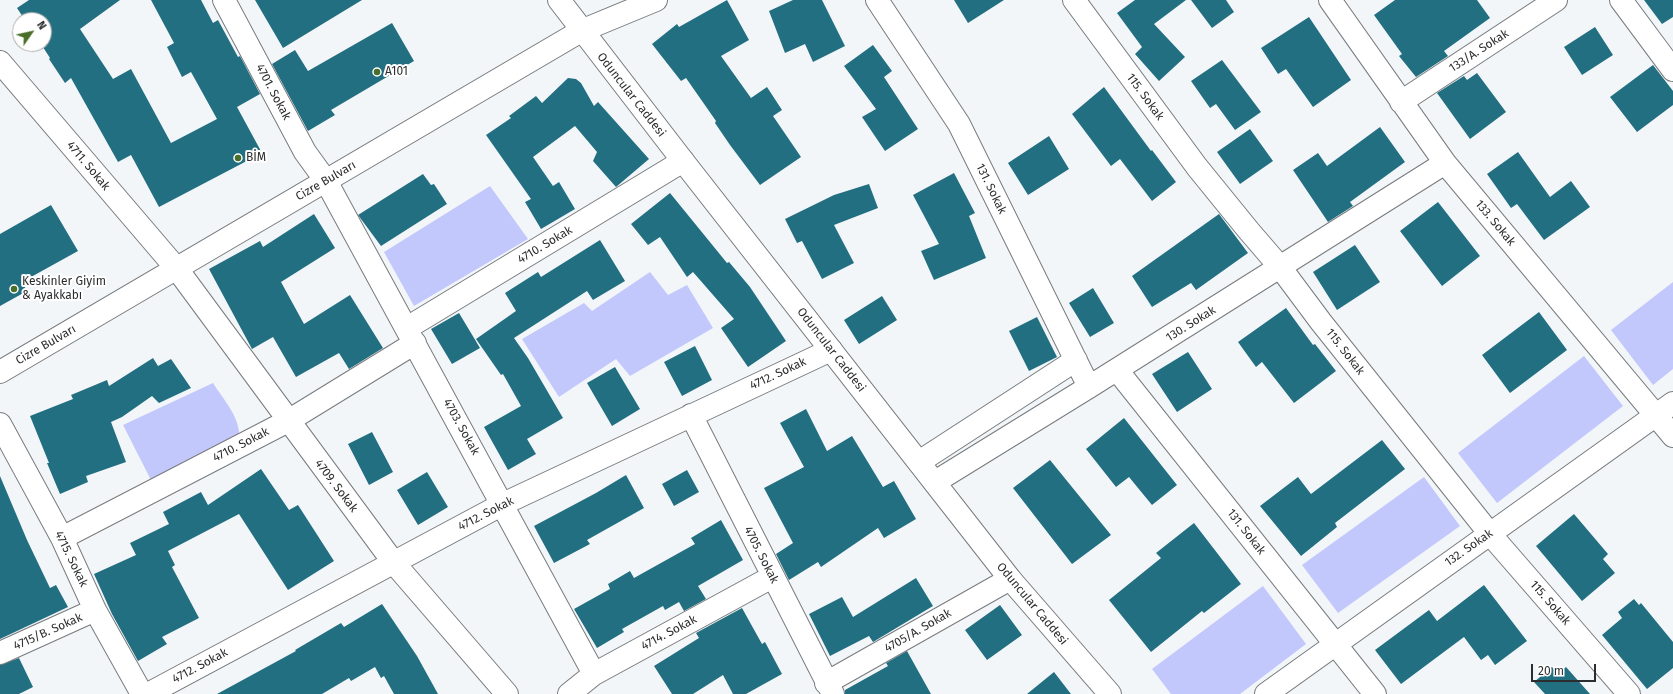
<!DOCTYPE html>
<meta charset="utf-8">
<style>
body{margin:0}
#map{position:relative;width:1673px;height:694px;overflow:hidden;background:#f3f6f9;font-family:"Fira Sans",sans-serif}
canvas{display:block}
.north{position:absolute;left:12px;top:12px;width:40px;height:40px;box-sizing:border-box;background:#fff;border:1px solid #ababab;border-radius:50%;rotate:56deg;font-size:11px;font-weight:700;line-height:16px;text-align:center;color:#2c2d2e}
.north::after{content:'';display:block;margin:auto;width:14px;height:18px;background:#486e29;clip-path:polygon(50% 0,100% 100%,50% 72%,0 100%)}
.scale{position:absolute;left:1531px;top:664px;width:65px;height:18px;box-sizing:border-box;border:2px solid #2c2d2e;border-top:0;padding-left:5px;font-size:12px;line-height:14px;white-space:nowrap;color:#2c2d2e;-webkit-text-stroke:3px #fff;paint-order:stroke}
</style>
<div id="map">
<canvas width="1673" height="694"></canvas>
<div class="north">N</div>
<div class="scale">20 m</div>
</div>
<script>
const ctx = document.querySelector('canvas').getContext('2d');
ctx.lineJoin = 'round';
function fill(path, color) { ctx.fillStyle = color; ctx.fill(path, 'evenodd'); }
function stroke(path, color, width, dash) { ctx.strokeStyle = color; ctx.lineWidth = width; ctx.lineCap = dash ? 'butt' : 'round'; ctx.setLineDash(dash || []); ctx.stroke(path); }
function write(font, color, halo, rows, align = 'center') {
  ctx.font = font + ' "Fira Sans",sans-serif'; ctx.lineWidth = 4; ctx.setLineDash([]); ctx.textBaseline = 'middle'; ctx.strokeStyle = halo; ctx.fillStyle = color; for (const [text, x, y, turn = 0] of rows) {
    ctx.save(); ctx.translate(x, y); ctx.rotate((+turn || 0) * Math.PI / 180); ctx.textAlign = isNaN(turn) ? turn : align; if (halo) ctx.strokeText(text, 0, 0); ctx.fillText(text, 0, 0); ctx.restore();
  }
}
fill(new Path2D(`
 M490,186L528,239L414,306L384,252Z
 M650,272L668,295L687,285L713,328L630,376L616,359L559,397L522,339L584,303L592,311Z
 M1673,282V369L1653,385L1611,330Z
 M1584,356L1623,406L1497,503L1458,453Z
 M213,383C223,399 241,418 239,438L153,484L123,425Z
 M1424,477L1460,526L1338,613L1302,565Z
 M1263,586L1306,644L1240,694H1171L1152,669Z`), '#c2c8fc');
fill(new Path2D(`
 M29,0H120L80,29L113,79L131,69L171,143L217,119L191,72L182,77L167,47L174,43L151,0H201L213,23L218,20L238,57L240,56L260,94L237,107L262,153L159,207L131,155L118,162L71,78L65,83L49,59L50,58L41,44H44V20H25L17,8Z
 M255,0H362L283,48Z
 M727,0L749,40L721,56L751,98L767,87L782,110L773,116L801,157L760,185L730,145L715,123L716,121L686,78L681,81L652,44L677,24L679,27Z
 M793,0H822L845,46L813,62L805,44L785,53L769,11Z
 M954,0H1004L968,23Z
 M1135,0H1186L1154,24L1185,57L1159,81L1135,54L1142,47L1117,13Z
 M1191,0H1226L1234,12L1212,28Z
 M1395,0H1477L1490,18L1444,51L1448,56L1416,77L1399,56L1402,54L1374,15Z
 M1644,0H1673V17L1662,24Z
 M1309,17L1351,80L1313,107L1286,69L1278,74L1261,48Z
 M392,23L414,61L331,110L335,115L308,131L272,64L295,50L308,71Z
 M1595,27L1613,55L1582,75L1564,47Z
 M873,45L892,71L884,77L918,129L885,151L862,117L876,109L844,66Z
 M1222,60L1261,112L1235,130L1216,104L1210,108L1191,81Z
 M1653,65L1673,91V105L1637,132L1610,97Z
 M1477,73L1506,112L1470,139L1437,93L1464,76L1467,80Z
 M568,78L576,79L581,83L594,106L598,102L649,159L616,187L593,161L597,152L575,126L533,157L553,186L559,182L575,209L541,229L525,202L531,199L486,135L511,118L509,116L536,96L542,103Z
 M1104,87L1151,151L1152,150L1176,182L1152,201L1120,159L1111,166L1072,114Z
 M1380,127L1405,162L1350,202L1353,206L1328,222L1293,170L1318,153L1327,166Z
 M1250,129L1273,161L1240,184L1217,152Z
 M1049,136L1069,169L1028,195L1008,163Z
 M1518,152L1550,197L1571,181L1590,207L1544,240L1517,204L1511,208L1487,174Z
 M954,173L975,213L969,216L986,258L934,280L921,251L939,244L913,195Z
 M423,174L431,185L434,184L447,204L381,246L358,215Z
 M869,184L878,208L834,225L854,263L822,279L802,241L797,243L785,219L834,195Z
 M670,193L727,263L729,262L750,287L786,341L748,367L721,328L734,319L693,272L687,277L660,237L648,245L631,224Z
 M1438,202L1480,256L1442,286L1400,231Z
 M51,205L78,251L22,282L27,291L0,306V234Z
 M314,214L335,248L281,282L304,324L350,295L383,348L349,369L339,353L296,377L273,337L252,349L209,269L260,241L263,247Z
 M1219,214L1248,253L1196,290L1191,283L1152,307L1132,276Z
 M600,240L625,281L593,300L587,291L514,338L528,358L563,418L527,439L536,454L508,470L484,427L521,406L503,374L501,375L476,339L516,311L505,293L538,272L541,277Z
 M1355,245L1380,282L1337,310L1313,272Z
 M1093,288L1114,323L1090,337L1069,303Z
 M882,296L897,320L859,344L844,320Z
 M1286,308L1313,345L1315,344L1336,371L1294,403L1262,362L1256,367L1238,342Z
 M1539,312L1567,350L1510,393L1482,355Z
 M459,313L480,348L452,364L431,329Z
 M1037,317L1057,357L1029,371L1009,331Z
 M695,346L712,380L682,396L664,362Z
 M1188,352L1212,389L1177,412L1152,374Z
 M153,358L158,366L171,359L191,388L159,403L152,396L122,417L111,422L126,462L86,476L88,482L60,494L47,463H49L30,416L73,399L71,395L107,380L109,386Z
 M615,367L640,409L612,426L587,383Z
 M806,409L827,451L852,436L883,487L894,481L916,519L884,538L878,528L821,567L818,562L789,580L776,554L793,543L764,488L804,467L780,423Z
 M1124,418L1177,485L1152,505L1129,477L1116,487L1086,449Z
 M372,432L393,472L369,485L348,444Z
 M1382,440L1405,469L1335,523L1337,527L1301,556L1260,506L1298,477L1311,494Z
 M1050,460L1111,535L1072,564L1013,488Z
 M261,469L289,510L298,505L334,561L288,590L239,514L168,551L175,565L172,567L199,618L162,637L167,644L138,661L112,614L94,574L136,555L130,543L169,524L163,512L201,492L208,505Z
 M687,470L699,492L674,506L662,484Z
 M427,472L448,507L418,525L397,490Z
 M626,475L644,508L587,540L590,544L554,563L534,526L596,493Z
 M0,476L27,540L50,588L56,585L68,607L0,639Z
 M1574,514L1608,554L1603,559L1615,573L1582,601L1536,546Z
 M721,520L743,560L698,586L706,599L684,611L679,602L665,610L663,606L622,629L624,632L597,648L574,609L610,589L608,584L630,571L634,578L695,544L691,538Z
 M1194,523L1241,584L1204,613L1202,611L1151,652L1109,600L1161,558L1156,553Z
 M916,578L933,606L873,642L869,636L830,656L809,614L842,597L853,617Z
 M1484,585L1527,641L1495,665L1488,655L1481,660L1464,637L1401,684L1375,650L1429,610L1437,621Z
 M1634,599L1639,605L1641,603L1673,642V668L1647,689L1602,635L1622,618L1618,612Z
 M382,604L417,656L438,694H394L384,676L381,678L375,667L351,681L349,678L322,694H217L296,651L295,650L341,623L344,627Z
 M1000,605L1022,635L987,660L965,630Z
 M742,608L762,644L765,642L782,674L746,694H733L723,675L693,694H672L654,666L699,638L696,633Z
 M907,651L931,694H845V690L888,666L886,663Z
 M19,658L33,687L19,694H0V665Z
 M1552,667L1558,674L1566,667L1590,694H1545L1534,682Z
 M1054,672L1071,694H1027Z`), '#226f81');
const minor = new Path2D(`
 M224,0L305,152L326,181L594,674
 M877,0L959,124L1089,387
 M1074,0L1197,167L1249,231L1280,267L1321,322L1490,534L1629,694
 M1330,0L1445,163L1673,436
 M1621,0L1673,70
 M0,62L177,269L394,563L507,694
 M1401,102L1556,0
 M407,328L683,161
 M1117,370L1375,694
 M691,415L833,694
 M0,424L62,538L95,610L142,694
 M919,462L1076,360
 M935,482L1089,387L1445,163
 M62,538L288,421L415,343
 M0,653L95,610
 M826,683L1010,579
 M148,694L503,504L831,350
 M569,694L594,674L772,577
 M1266,694L1673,403`);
const tertiary = new Path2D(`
 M559,0L683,161L1010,579L1110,694`);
const secondary = new Path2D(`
 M0,372L581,31L656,0`);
stroke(minor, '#787b7d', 24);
stroke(tertiary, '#787b7d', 24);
stroke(secondary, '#787b7d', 24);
stroke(minor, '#fff', 22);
stroke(tertiary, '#fff', 22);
stroke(secondary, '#fff', 22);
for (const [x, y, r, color] of [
 [377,72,4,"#486e29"],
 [238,158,4,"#486e29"],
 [14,289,4,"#486e29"]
]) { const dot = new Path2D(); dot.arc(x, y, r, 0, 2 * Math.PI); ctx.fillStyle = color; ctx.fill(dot); stroke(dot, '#fff', 1.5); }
write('12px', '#2c2d2e', '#fff', [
 ["133/A. Sokak",1479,51,-33],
 ["4701. Sokak",273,92,62],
 ["Oduncular Caddesi",631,95,52],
 ["115. Sokak",1145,97,54],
 ["4711. Sokak",88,166,50],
 ["Cizre Bulvarı",326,181,-30],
 ["131. Sokak",991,189,64],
 ["133. Sokak",1495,223,50],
 ["4710. Sokak",545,245,-31],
 ["130. Sokak",1191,324,-32],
 ["Cizre Bulvarı",46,345,-30],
 ["Oduncular Caddesi",831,350,52],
 ["115. Sokak",1345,352,52],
 ["4712. Sokak",778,374,-25],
 ["4703. Sokak",461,427,61],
 ["4710. Sokak",241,445,-27],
 ["4709. Sokak",336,486,53],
 ["4712. Sokak",486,514,-27],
 ["131. Sokak",1246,532,52],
 ["132. Sokak",1469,548,-35],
 ["4705. Sokak",761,555,63],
 ["4715. Sokak",71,559,64],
 ["115. Sokak",1550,603,49],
 ["Oduncular Caddesi",1032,604,50],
 ["4705/A. Sokak",918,631,-30],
 ["4715/B. Sokak",48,632,-24],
 ["4714. Sokak",669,633,-28],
 ["4712. Sokak",200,666,-28]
]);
write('12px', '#2c2d2e', '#fff', [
 ["A101",385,72],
 ["BİM",246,158],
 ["Keskinler Giyim",22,282],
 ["& Ayakkabı",22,296]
], 'left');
</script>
